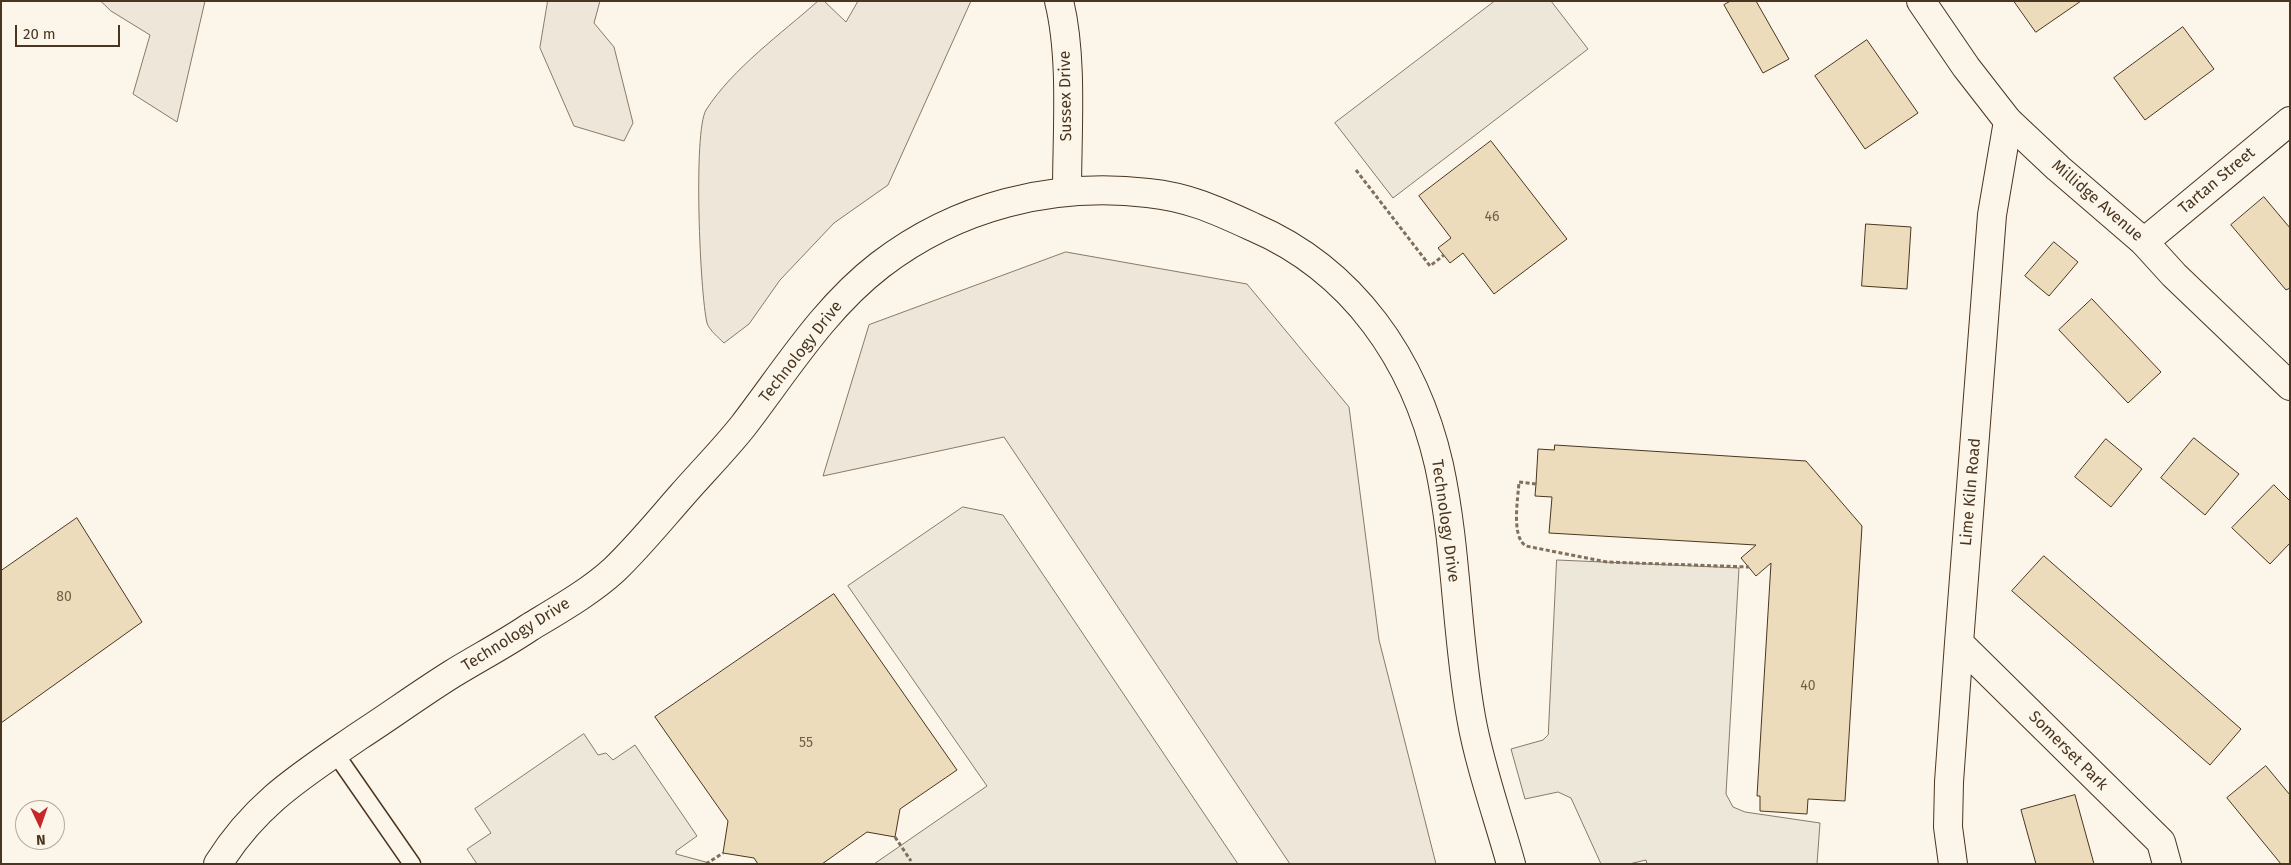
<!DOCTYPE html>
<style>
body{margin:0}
#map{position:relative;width:2291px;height:865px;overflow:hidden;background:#fbf6e9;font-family:"Fira Sans",sans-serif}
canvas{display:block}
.frame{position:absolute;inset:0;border:2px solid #4a3520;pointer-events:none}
.north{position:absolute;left:15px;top:800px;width:50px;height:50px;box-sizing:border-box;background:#fbf6e9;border:1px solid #b4a999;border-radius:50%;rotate:177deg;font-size:14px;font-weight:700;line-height:20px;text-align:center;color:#4a3520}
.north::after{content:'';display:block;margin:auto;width:18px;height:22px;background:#c62828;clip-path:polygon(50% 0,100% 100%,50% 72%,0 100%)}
.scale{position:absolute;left:15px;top:25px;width:105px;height:22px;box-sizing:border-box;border:2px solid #4a3520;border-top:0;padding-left:6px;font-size:15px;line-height:18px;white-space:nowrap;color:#4a3520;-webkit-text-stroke:4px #fbf6e9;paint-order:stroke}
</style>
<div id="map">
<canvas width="2291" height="865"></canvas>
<div class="frame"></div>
<div class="north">N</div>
<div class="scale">20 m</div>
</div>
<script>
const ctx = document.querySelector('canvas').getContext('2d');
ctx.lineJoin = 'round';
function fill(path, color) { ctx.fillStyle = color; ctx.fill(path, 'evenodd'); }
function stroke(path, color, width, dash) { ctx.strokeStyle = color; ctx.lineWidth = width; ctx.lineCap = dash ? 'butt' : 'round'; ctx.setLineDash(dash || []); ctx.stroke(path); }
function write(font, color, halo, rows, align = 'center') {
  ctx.font = font + ' "Fira Sans",sans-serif'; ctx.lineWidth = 4; ctx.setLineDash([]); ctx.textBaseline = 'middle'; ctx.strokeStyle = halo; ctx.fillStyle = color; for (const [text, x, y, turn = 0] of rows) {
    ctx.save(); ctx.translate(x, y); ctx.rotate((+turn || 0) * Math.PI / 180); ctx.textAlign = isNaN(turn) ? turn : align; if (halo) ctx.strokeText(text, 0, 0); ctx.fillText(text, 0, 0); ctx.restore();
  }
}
const green = new Path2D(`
 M101,1H205L177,122L133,94L150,35L111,11Z
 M548,1H600L594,23L614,47L633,123L624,141L574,126L540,48Z
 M818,1H824L846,22L858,1H971L888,185L834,223L780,280L749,324L724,343C719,338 709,330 707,323C700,294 693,132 706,110C733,68 781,34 818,1Z
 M1066,252L1247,284L1349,407L1379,640L1436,864H1290L1004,437L823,476L869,325Z`);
fill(green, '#ede6d9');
stroke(green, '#887966', 1);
const parking = new Path2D(`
 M1495,1H1551L1588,49L1393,198L1335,123Z
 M963,507L1003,515L1238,864H874L987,786L848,586Z
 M1557,560L1739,568L1726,794L1733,807L1745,812L1820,823L1817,864H1647L1646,860L1629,864H1601L1571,798L1558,792L1525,799L1511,749L1543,740L1548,735Z
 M584,734L598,755L606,753L613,760L635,745L697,836L676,851V854L713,864H477L467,849L491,833L475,809Z`);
fill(parking, '#ede7d9');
stroke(parking, '#887966', 1);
const building = new Path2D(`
 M1731,1H1756L1789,59L1763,73L1724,5Z
 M2014,1H2081L2036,32Z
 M2183,27L2214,69L2145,120L2114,78Z
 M1867,40L1918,113L1865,149L1815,76Z
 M1491,141L1567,239L1494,294L1463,253L1450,263L1438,248L1451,238L1419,196Z
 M2264,197L2290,228V288L2286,290L2231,225Z
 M1866,224L1911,227L1907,289L1862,286Z
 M2054,242L2078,262L2049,296L2025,276Z
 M2092,299L2161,372L2128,403L2059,330Z
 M2194,438L2239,474L2205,515L2161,478Z
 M2106,439L2142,469L2111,507L2075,477Z
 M1555,445L1806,461L1862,526L1845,801L1808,799L1807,814L1760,811V796H1757L1771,563L1756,576L1741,558L1756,545L1549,533L1552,497L1535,496L1536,484L1538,449L1554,450Z
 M2274,485L2290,501V543L2270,564L2232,528Z
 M77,518L142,622L1,723V571Z
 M2044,556L2241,729L2210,765L2012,591Z
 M834,594L957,770L900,809L895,837L867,832L822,864H758L754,858L723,853L728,821L655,717Z
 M2266,766L2290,795V864H2281L2227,798Z
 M2075,795L2094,864H2036L2021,810Z`);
fill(building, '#ecdcbc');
stroke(building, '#4a3520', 1);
const service = new Path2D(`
 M335,753L412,864`);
const minor = new Path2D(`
 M1059,1C1073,57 1067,132 1067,191
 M2144,242L2290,121
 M1959,643L2161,842L2167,864
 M218,864C256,803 301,776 359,736C390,716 420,694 452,674C478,658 505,644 530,627C558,610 590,592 614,570C638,547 660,520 682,495C702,472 724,450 743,426C786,370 824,308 880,265C957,206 1052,182 1148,193C1188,197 1216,210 1253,227C1353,270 1415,360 1439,465C1457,548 1456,634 1471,717C1479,764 1498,817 1511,864
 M1953,864L1948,827L1949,782L1959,643L1992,215L2008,121`);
const tertiary = new Path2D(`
 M1921,1L1966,67L2008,121L2058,168L2144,242L2174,275L2290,386`);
stroke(service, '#4a3520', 19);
stroke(minor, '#4a3520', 30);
stroke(tertiary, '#4a3520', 30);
stroke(new Path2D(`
 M1356,170L1430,266L1444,255
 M1536,484L1519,482C1518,499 1511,537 1526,546L1607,562L1749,567
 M895,837L911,861
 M706,864L723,853`), '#7f6f5c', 3, [4, 2.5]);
stroke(service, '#fbf6e9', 16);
stroke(minor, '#fbf6e9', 28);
stroke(tertiary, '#fbf6e9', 28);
write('14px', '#725f47', null, [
 ["46",1492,217],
 ["80",64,597],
 ["40",1808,686],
 ["55",806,743]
]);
write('16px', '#4a3520', '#fbf6e9', [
 ["Sussex Drive",1066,96,-91],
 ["Tartan Street",2217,181,-40],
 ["Millidge Avenue",2097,201,41],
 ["Technology Drive",801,352,-52],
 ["Lime Kiln Road",1971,492,-85],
 ["Technology Drive",1445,521,82],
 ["Technology Drive",516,635,-32],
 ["Somerset Park",2068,751,45]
]);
</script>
